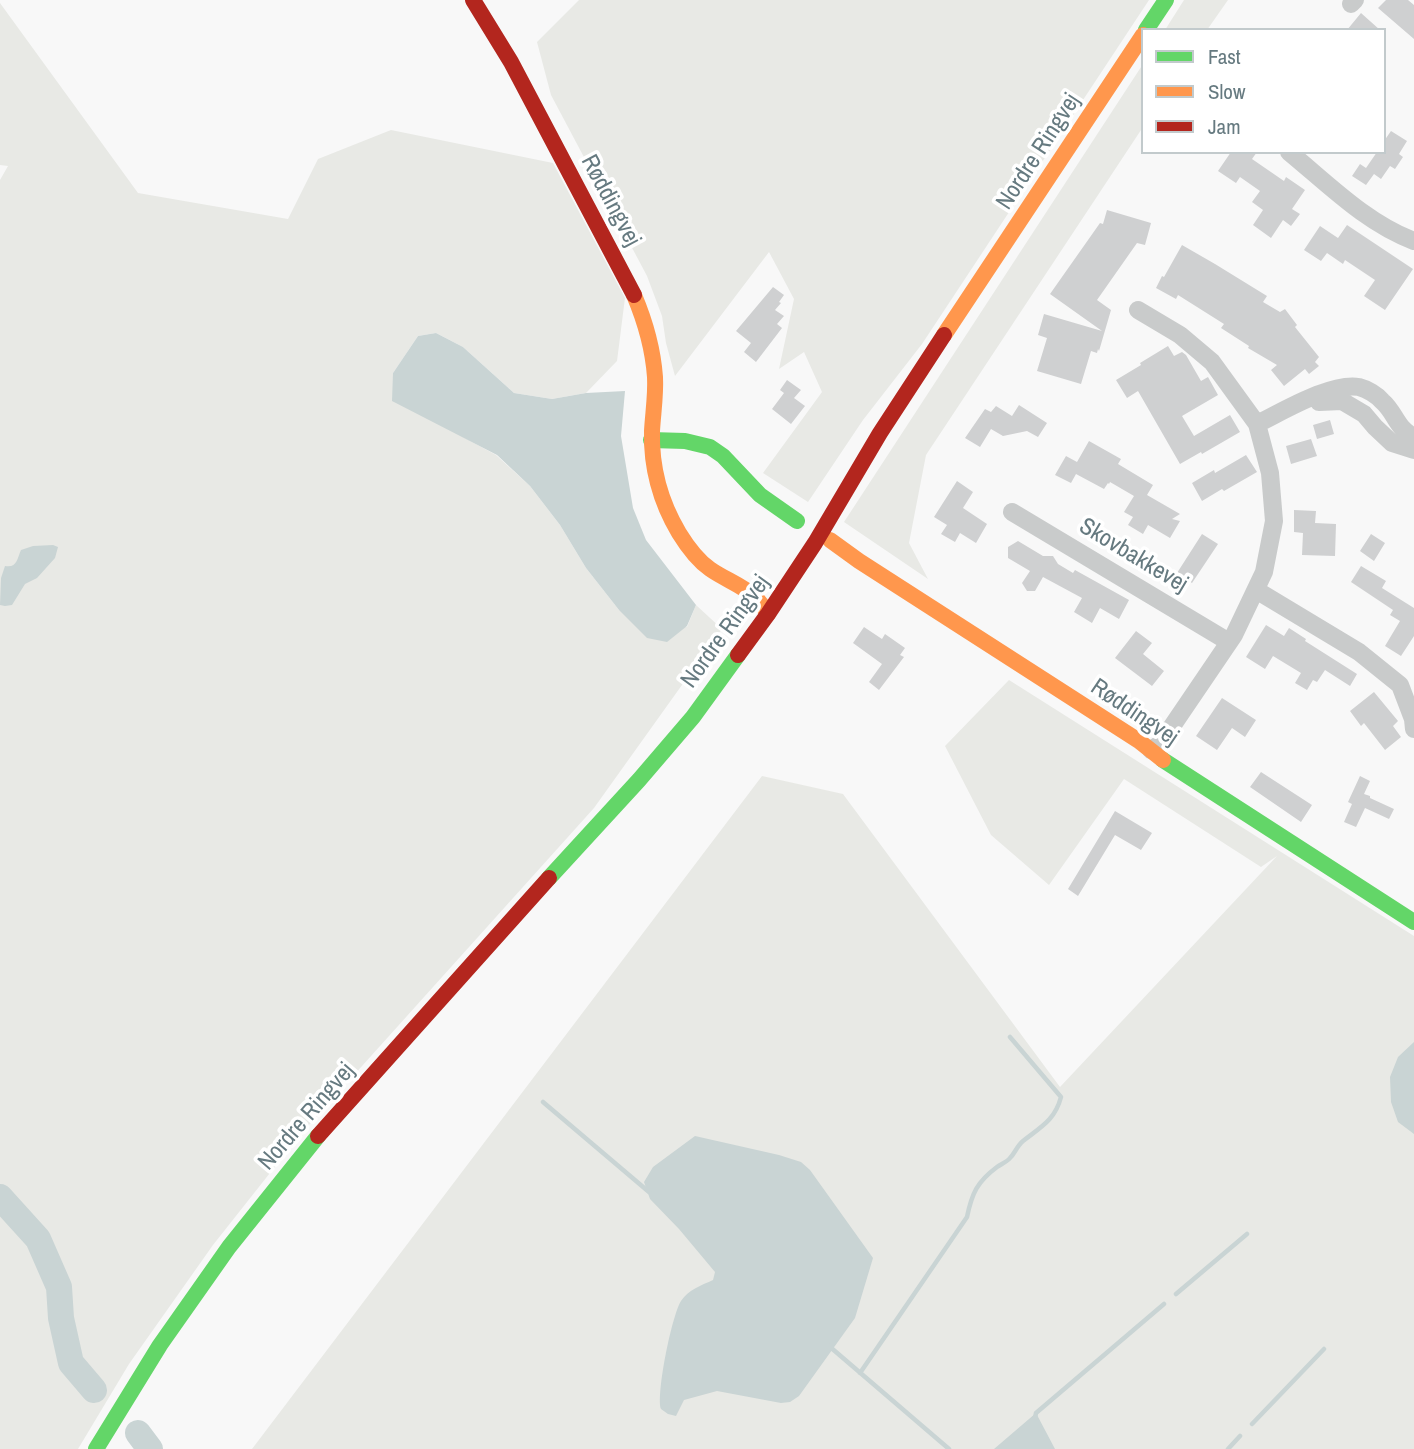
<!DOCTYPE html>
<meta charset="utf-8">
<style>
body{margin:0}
#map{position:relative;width:1414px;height:1449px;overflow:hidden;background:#f8f8f8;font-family:"Archivo Narrow",sans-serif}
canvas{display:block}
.legend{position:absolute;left:1141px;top:28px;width:245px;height:126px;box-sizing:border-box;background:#fff;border:2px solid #c2cacc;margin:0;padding:9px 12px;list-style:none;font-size:21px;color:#667a80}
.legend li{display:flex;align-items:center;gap:14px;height:35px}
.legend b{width:35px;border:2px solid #c2cacc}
</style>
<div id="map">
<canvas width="1414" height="1449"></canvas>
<ul class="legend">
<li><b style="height:9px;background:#63d668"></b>Fast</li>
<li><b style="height:9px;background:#ff974d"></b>Slow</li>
<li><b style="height:9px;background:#b3261e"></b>Jam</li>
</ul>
</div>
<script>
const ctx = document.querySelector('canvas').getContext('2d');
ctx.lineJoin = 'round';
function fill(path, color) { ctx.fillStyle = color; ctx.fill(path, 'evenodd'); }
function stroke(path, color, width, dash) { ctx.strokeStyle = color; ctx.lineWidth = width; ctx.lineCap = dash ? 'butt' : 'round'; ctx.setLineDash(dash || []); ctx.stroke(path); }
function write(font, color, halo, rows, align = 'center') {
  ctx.font = font + ' "Archivo Narrow",sans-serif'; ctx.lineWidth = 7; ctx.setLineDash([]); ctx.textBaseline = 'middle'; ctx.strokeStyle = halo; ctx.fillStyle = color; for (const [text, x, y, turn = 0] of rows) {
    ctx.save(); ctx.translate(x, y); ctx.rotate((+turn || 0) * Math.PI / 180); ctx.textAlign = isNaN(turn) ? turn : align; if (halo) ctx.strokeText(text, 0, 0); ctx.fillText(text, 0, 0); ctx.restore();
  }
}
fill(new Path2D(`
 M579,0H1149L922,344L863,420L808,502L763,473L822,392L804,352L779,369L794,299L769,252L675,376L666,343L662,316L647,276L551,95L537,42Z
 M1184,0H1228L1207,30H1165Z
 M0,3L138,193L288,219L318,159L391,130L553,163L625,298L617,361L586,393L552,399L514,393L463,347L436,333L418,336L393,373L463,437L496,455L530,486L560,525L586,568L619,610L687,627L696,605L722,629L594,808L300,1135L213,1245L129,1364L78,1449H0V180L8,166L0,165Z
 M1143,64V127L926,455L909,543L928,579L844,522Z
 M1009,680L1414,936V1449H252L762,776L843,794L1060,1087L1277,856L1261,867L1124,779L1049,885L991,835L945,746Z`), '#e8e9e5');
fill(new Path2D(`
 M436,333L463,347L514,393L552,399L586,393L625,391L621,436L633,508L646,540L696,605L687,626L667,642L647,638L619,610L586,568L560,525L530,486L497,455L392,401L393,373L418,336Z
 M53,545L58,547L55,558L37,578L25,584L12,605L5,606L0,605L1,578L5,566C17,568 17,559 21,550L33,546Z
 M1414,1042V1134L1398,1122L1391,1102L1390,1077L1398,1057Z
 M695,1136L779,1155L801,1162L810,1170L873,1258L855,1318L799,1396L790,1402L781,1403L717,1391L684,1400L676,1416L668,1414L661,1409C656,1394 672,1315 681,1301C688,1290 702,1285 713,1280L715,1272L679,1229L650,1199L644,1182L653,1167Z
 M1036,1413L1055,1449H994Z`), '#c9d4d4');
stroke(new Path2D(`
 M543,1102L649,1192
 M1176,1294L1247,1234
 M829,1346L949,1449
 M860,1373L967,1217C972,1193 977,1182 997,1167C1001,1164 1007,1162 1010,1158C1015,1153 1017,1146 1023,1141C1041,1127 1055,1120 1061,1097L1010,1037
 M1035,1418L1036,1413L1164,1304
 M1252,1424L1324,1349
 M1228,1449L1240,1436`), '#c9d4d4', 4.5);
stroke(new Path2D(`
 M0,1197L38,1239L59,1287L61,1318L71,1363L94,1390
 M138,1433L150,1449`), '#c9d4d4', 26);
fill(new Path2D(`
 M1386,0H1408L1414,5V39L1378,8Z
 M1361,13L1380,30H1347Z
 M1391,131L1407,141L1399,154L1403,157L1395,169L1390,166L1381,179L1374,174L1366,185L1352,176L1360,164L1366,168L1377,152H1384V141Z
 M1231,152H1257L1252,159L1284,181L1286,177L1305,190L1292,209L1300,214L1291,226L1283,220L1271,238L1253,225L1263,210L1252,202L1260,191L1240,177L1236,183L1218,171Z
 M1107,210L1151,223L1145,245L1137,243L1097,300L1111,310L1099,351L1098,349L1097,353L1091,351L1081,384L1037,371L1047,338L1038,335L1044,314L1102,331L1050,294L1100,223L1103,224Z
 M1347,225L1413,269L1385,310L1364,296L1375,280L1345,260L1343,264L1327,253L1321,261L1304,250L1320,226L1338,238Z
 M1182,245L1215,264L1267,296L1263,302L1280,312L1285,309L1297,325L1295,327L1319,357L1315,362L1319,366L1309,374L1305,369L1284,386L1271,370L1277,365L1248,348L1249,346L1221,328L1224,324L1178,295L1176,299L1156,288L1162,276L1164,277Z
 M773,287L784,295L779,302L781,303L775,310L784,316L777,324L782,328L756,362L744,352L751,343L736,331Z
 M1168,346L1174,356L1182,352L1186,355L1201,381L1208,377L1218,395L1182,416L1194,436L1230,415L1240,432L1202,454L1201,452L1180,464L1138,391L1127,398L1116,380L1141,365L1140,363Z
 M787,380L801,390L794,398L805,406L791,424L772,409L784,393L780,390Z
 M1019,405L1047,423L1038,437L1027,431L1003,436L991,429L980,447L965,438L985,409L991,412L996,406L1012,416Z
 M1330,420L1334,434L1317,439L1313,425Z
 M1311,439L1317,456L1291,464L1286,446Z
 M1089,441L1121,459L1118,464L1153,485L1147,495L1180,514L1172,519L1180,521L1170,538L1148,525L1143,534L1128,525L1133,517L1124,512L1134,496L1110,482L1109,484L1108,483L1104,489L1076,474L1071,483L1055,475L1066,456L1077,462Z
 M1246,455L1257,472L1224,491L1222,489L1202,501L1192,483L1214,470L1215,473Z
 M957,481L973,492L963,508L987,524L976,543L960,533L955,542L941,534L947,525L934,517Z
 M1294,510L1316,511L1315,523L1336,524L1335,556L1302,555L1303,533L1294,532Z
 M1202,534L1218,544L1192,583L1177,573Z
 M1371,534L1385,543L1374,561L1360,551Z
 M1018,541L1043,556H1053L1058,564L1073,573L1075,570L1129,600L1119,619L1100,608L1092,623L1074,612L1082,598L1043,577L1035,591H1027L1022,583L1030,571L1008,558V547Z
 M1361,566L1386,581L1382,588L1414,608V636L1401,656L1385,646L1400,621L1390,615L1393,610L1351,582Z
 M1266,625L1284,636L1289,628L1306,639L1305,641L1357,674L1350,686L1325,670L1317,682L1313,680L1307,690L1295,683L1301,673L1273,656L1265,669L1246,657Z
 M864,627L882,639L885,634L905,648L900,655L904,657L879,690L869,682L882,664L853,643Z
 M1136,631L1152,643L1143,654L1164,671L1152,686L1115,658Z
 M1374,692L1398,721L1393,726L1401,737L1385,750L1364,723L1361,726L1350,711Z
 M1222,698L1256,720L1245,737L1232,728L1217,750L1196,736Z
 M1261,772L1312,805L1301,822L1250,787Z
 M1360,776L1370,781L1364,794L1370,796V798L1394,809L1389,819L1365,808L1356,827L1344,822L1352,804L1348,802Z
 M1115,811L1152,833L1141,850L1115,835L1078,896L1068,889Z`), '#cfd0d1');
stroke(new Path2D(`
 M1351,4L1355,0
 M1289,152C1328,184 1366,223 1414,241
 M1138,310L1180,335L1212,362L1257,424L1270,473L1274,521L1264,572L1234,635L1160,744L1151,750
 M1319,402L1342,401L1364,414L1375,427L1392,443L1414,450
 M1257,424C1282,412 1331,382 1359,387C1367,389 1377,395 1382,401C1396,413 1395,427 1414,437
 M1012,512L1229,642
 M1256,590L1359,652L1400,685L1413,719L1414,729`), '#c9cbcb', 18);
stroke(new Path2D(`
 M1146,30L1166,0
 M651,440L685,441L710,447L723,456L760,495L797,521
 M1163,760L1414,922
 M549,878L639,780L693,717L738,655
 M96,1449L160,1345L229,1247L318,1136`), '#63d668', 16);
stroke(new Path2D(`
 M634,295C645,321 653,349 655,377C656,395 653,413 652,431C651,467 660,501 679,533C687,546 697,560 710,569C724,579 742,585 755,597C760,602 764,608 768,614
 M944,335L1143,35
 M830,540L859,561L1139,741L1163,760`), '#ff974d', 16);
stroke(new Path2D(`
 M473,0L511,62L634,295
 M738,655L768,614L815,543L880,433L944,335
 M318,1136L549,878`), '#b3261e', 16);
write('24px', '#667a80', '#fff', [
 ["Nordre Ringvej",1039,152,-57],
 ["Røddingvej",610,201,62],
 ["Skovbakkevej",1133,556,31],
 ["Nordre Ringvej",726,632,-54],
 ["Røddingvej",1134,713,34],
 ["Nordre Ringvej",307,1117,-49]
]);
</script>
